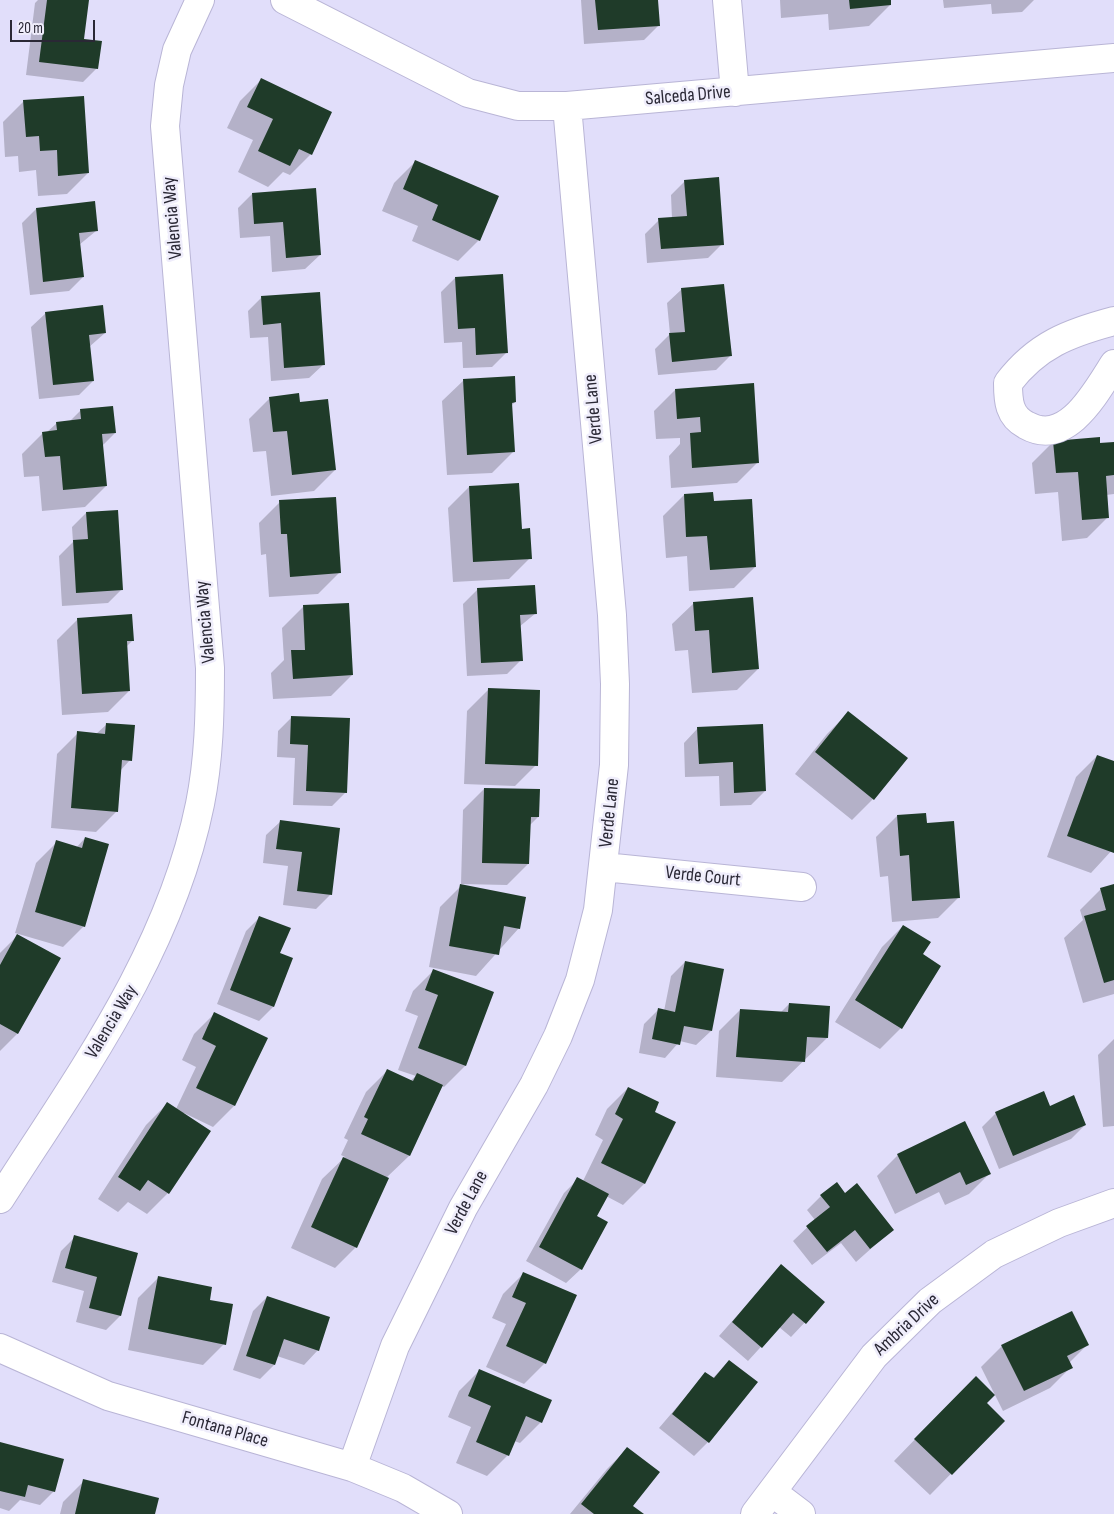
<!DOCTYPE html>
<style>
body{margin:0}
#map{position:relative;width:1114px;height:1514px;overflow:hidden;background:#e1defa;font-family:"Sofia Sans Condensed",sans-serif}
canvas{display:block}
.scale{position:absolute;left:10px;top:20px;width:85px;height:22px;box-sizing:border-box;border:2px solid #2a2835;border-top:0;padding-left:6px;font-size:15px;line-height:18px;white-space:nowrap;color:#2a2835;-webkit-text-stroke:4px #efedfb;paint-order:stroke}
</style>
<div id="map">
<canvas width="1114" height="1514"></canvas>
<div class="scale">20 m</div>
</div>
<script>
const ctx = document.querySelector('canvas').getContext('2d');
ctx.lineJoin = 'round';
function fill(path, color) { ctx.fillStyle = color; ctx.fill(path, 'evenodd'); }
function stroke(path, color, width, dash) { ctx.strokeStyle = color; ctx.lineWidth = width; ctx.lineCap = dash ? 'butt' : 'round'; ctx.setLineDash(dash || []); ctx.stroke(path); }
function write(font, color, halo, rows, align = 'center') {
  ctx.font = font + ' "Sofia Sans Condensed",sans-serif'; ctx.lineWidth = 5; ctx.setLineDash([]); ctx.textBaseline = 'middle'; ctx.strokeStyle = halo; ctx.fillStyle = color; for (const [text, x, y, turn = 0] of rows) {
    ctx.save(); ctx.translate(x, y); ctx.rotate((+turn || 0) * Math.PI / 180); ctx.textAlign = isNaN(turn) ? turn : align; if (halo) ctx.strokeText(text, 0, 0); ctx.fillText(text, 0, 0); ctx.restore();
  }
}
fill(new Path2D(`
 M38,0H88L83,40L97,68L83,82L26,75L35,3Z
 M581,0H657L659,25L644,40L584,44Z
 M780,0H889L890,5L869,26L829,30L828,14L781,18Z
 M943,0H1034L1022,12L992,14L991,4L944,8Z
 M261,80L311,154L290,175L283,172L268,187L238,172L253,140L227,128L240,101Z
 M24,101L88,173L67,194L38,196L36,170L19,172L18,156L5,157L3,122Z
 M415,162L479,240L458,261L412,241L418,226L382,211L394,183Z
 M685,181L722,244L708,258L647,263L645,234L659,220L672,219L671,195Z
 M252,194L320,255L305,269L272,272L270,236L240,238L238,208Z
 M36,209L96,231L79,245L83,277L69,291L30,295L22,223Z
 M455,278L506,353L492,367L463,368L462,342L444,343L441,292Z
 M682,289L730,356L716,370L658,375L655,349L670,334L667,303Z
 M262,297L324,364L309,378L271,381L268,337L250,338L248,311Z
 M46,313L105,333L89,347L93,381L79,395L39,399L31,327Z
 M464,380L515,402L511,406L513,452L492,473L447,475L442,401Z
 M675,390L758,462L737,483L671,488L669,456L680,444V438L656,439L654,411Z
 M270,398L299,403L335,470L314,491L271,496L266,451L253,452L249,419Z
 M81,410L115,433L102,446L106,486L85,507L42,511L39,476L24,477L22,454L43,433L47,432L57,423L69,422Z
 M1053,442L1114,443V494L1106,495L1108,517L1087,538L1062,541L1058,492L1035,494L1032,463Z
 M469,487L521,530L530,558L509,579L453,582L448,508Z
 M712,493L713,503L755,567L734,588L689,591L687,556L666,558L663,516L684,495Z
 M280,502L339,573L318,594L269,597L266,554L261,555L259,523Z
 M86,513L122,589L108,603L62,606L59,556L73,542L72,527Z
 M477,590L536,613L519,627L521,660L507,674L467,676L463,604Z
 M694,603L758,669L737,690L692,693L688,650L675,651L672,624Z
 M303,607L352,675L331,696L273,699L271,673L284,660L282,628Z
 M78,619L133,640L126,647L129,691L108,712L62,715L57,640Z
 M488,690L536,765L515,786L464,784L467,711Z
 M848,713L873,799L852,820L795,774L827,734Z
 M292,717L346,792L332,806L293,805L295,758L277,757L278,731Z
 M106,725L130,760L120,771L117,811L96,832L51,828L57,754L78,733L96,734Z
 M698,728L765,791L751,805L720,806L719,776L685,777L684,743Z
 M1097,756L1114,762V848L1091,873L1047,857L1076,777Z
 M484,789L538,817L529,826L528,864L507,885L461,884L463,810Z
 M897,816L926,824L959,897L938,918L892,922L888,876L880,877L876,837Z
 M281,821L339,829L330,895L316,909L283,905L288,866L263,863L266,835Z
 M85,838L84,926L63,947L15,933L36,863L57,842L76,848Z
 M461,886L519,928L476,976L429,967L440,907Z
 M1114,886V994L1083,1003L1064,938L1083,920L1080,910L1101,889Z
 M260,917L279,954L292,959L273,1007L259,1021L217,1004L246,931Z
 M903,926L922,955L901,1028L880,1049L835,1022L882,947Z
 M18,935L59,958L17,1034L0,1051V953Z
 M685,962L711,1031L696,1045L680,1041L665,1058L639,1053L644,1024L658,1010L664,1011L671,976Z
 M434,970L492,993L465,1066L444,1087L442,1086L409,1156L386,1178L356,1247L335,1268L291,1248L322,1179L345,1157L341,1155L348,1140L344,1138L366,1092L387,1071L410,1081L416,1076L398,1070L418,1016L405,1011L413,991Z
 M789,1004L827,1038L782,1082L716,1077L719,1031L740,1010L780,1013Z
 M215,1013L266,1038L234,1106L213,1127L184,1113L168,1193L147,1214L128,1202L118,1212L98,1199L146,1125L167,1104L176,1109L196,1067L182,1060L194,1034Z
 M1114,1039V1126L1103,1127L1098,1055Z
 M628,1088L653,1112L674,1123L644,1184L623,1205L606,1196L595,1216L581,1269L566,1283L526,1261L564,1193L578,1179L583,1181L603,1140L595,1135L607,1109Z
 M1049,1107L1085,1125L1071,1139L999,1169L982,1127L996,1113Z
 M898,1155L990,1173L969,1194L945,1205L939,1192L895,1214L877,1176Z
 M845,1194L892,1230L856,1262L841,1243L812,1265L793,1241L815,1220L807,1210L821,1196Z
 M75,1237L137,1253L120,1316L106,1330L76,1322L84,1291L52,1282L61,1251Z
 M781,1266L824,1302L791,1337L779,1327L748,1361L719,1336Z
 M524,1273L545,1363L524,1384L486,1367L506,1324L492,1318L503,1294Z
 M159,1277L224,1344L203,1365L128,1350L138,1298Z
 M267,1297L318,1350L304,1365L277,1356L274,1365L260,1379L233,1370L253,1311Z
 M1087,1345L1069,1363L1071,1367L1050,1388L1003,1411L981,1367L1002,1346Z
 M729,1361L756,1382L708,1442L694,1456L659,1428L706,1373L713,1378Z
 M480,1370L541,1422L520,1443L514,1441L508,1455L487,1476L456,1463L471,1427L448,1417L459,1391Z
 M955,1398L985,1403L1003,1421L930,1495L894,1461Z
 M0,1443L54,1491L40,1505L20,1500L9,1511L0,1508Z
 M628,1448L632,1506L642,1514H570L607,1469Z
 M84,1481L153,1514H60L63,1502Z`), '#0003');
fill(new Path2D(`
 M47,0H89L84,39L102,41L98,69L39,62Z
 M595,0H658L660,26L598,30Z
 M849,0H891V5L850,9Z
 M261,78L332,112L312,155L299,149L290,166L258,151L273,119L247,107Z
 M84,96L89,173L58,176L57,150L40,151L39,136L26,137L23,100Z
 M415,160L499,196L480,241L432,220L438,205L403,189Z
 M719,177L724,245L661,249L658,218L687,216L684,180Z
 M316,188L321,255L286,258L283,222L254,224L252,193Z
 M95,201L98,231L79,233L84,277L43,282L36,208Z
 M503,274L508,353L476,355L475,328L458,329L455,277Z
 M724,284L732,356L672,362L669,333L685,332L681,288Z
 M320,292L325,365L284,368L281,323L263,325L261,296Z
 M103,305L106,333L89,335L94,381L53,385L45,312Z
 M515,376L516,402L512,403L515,452L467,455L463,379Z
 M754,383L759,463L692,468L690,433L701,432L700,417L677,419L675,389Z
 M299,393L300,402L328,399L336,470L292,475L287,431L273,432L269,397Z
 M113,406L116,433L102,434L107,486L63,490L60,456L45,457L42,432L57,430L56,422L81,419L80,409Z
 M1100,437V443L1114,442V475L1106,476L1109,518L1082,520L1078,472L1056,473L1053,441Z
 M519,483L522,529L530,528L532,559L473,562L469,486Z
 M713,492L714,501L752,499L756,567L710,570L707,536L686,537L684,494Z
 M336,497L341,573L290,577L287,534H281L279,500Z
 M118,510L123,590L76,593L73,540L88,539L86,512Z
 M535,585L537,614L520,615L523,661L481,663L477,588Z
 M753,597L759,669L712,673L709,630L695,631L693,602Z
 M349,603L353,675L293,679L291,650H305L303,605Z
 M132,614L134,641H127L130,691L82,694L77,618Z
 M488,688L540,690L538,766L485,764Z
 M848,711L908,758L874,800L815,752Z
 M291,716L350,718L347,793L306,791L308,745L290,744Z
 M106,723L135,725L132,761L122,760L118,812L71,808L77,731L105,734Z
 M763,724L766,791L734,793L733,762L699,764L697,727Z
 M1097,755L1114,761V853L1067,836Z
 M484,788L540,789L539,817H531L529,864L482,863Z
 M926,813L927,823L954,821L960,898L912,901L909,855L900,856L897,815Z
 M280,820L340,828L332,895L297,891L302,852L276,849Z
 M85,837L109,844L85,927L35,912L56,840L82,848Z
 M460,884L526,897L520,929L504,926L499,955L449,946Z
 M1114,884V980L1104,983L1084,916L1106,910L1100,888Z
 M259,916L291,928L280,953L293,958L274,1007L230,990Z
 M903,925L931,942L923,954L941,966L902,1029L855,1000Z
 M17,934L61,958L18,1034L0,1024V965Z
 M685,961L724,969L712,1031L684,1026L680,1045L652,1039L658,1008L675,1012Z
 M433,969L494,992L466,1066L418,1048L438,995L425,990Z
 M789,1003L830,1006L828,1038L807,1037L805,1062L736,1057L740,1009L788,1012Z
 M214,1012L268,1038L235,1106L196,1088L216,1046L202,1039Z
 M387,1069L413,1081L417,1073L443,1085L410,1156L361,1134L368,1119L364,1117Z
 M628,1087L659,1102L655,1112L676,1122L645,1184L601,1163L623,1119L615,1114Z
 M1044,1091L1050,1106L1074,1095L1086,1125L1013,1156L995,1112Z
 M167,1102L211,1131L169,1194L148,1180L140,1191L118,1177Z
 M965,1121L991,1174L966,1185L960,1172L916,1194L897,1154Z
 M343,1157L389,1178L357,1248L311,1227Z
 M577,1177L609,1194L597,1216L608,1222L582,1270L539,1247Z
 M837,1182L845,1193L857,1183L894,1230L870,1249L855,1230L827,1252L806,1226L830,1207L820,1195Z
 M74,1235L138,1253L121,1316L89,1308L97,1277L65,1268Z
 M781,1264L825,1302L806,1324L793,1313L762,1348L732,1322Z
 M523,1272L577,1295L546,1364L506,1346L526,1303L512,1297Z
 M158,1276L212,1287L210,1300L233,1304L226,1345L148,1329Z
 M267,1296L330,1317L319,1351L284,1339L275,1365L246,1356Z
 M1072,1311L1089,1345L1067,1356L1073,1368L1024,1391L1001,1345Z
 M729,1360L758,1382L709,1443L672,1414L705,1372L714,1378Z
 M479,1369L552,1400L542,1423L526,1416L509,1456L476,1442L491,1406L468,1396Z
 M976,1376L995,1395L987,1403L1005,1421L952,1475L914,1439Z
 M0,1442L64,1459L55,1492L28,1485L25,1497L0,1491Z
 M627,1447L660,1472L633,1506L644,1514H594L581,1504Z
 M83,1479L159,1498L155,1514H75Z`), '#1f3b29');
const minor = new Path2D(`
 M285,0L468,93L518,106H567L1114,58
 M727,0L735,92
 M1114,321C1069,333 1037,345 1008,383C1008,401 1009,416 1026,425C1067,448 1096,392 1114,364
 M604,867L802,887
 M0,1199C80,1074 170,952 200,804C209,759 210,714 210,668L165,126L169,85L177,50L200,0
 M0,1348L108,1396L352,1467L403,1488L448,1514
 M352,1467L395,1346L463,1208L534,1085L558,1036L580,980L598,910L614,765L615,684L612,615L567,106
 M772,1492L801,1514
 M755,1514L874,1356L930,1301L994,1254L1059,1223L1114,1203`);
stroke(minor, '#b9b5d6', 30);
stroke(minor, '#fff', 28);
write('19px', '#2a2835', '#efedfb', [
 ["Salceda Drive",688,96,-5],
 ["Valencia Way",173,218,-95],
 ["Verde Lane",594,409,-95],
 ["Valencia Way",206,622,-95],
 ["Verde Lane",610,813,-84],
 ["Verde Court",703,877,6],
 ["Valencia Way",112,1022,-59],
 ["Verde Lane",467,1203,-62],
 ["Ambria Drive",907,1325,-43],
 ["Fontana Place",225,1430,16]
]);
</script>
